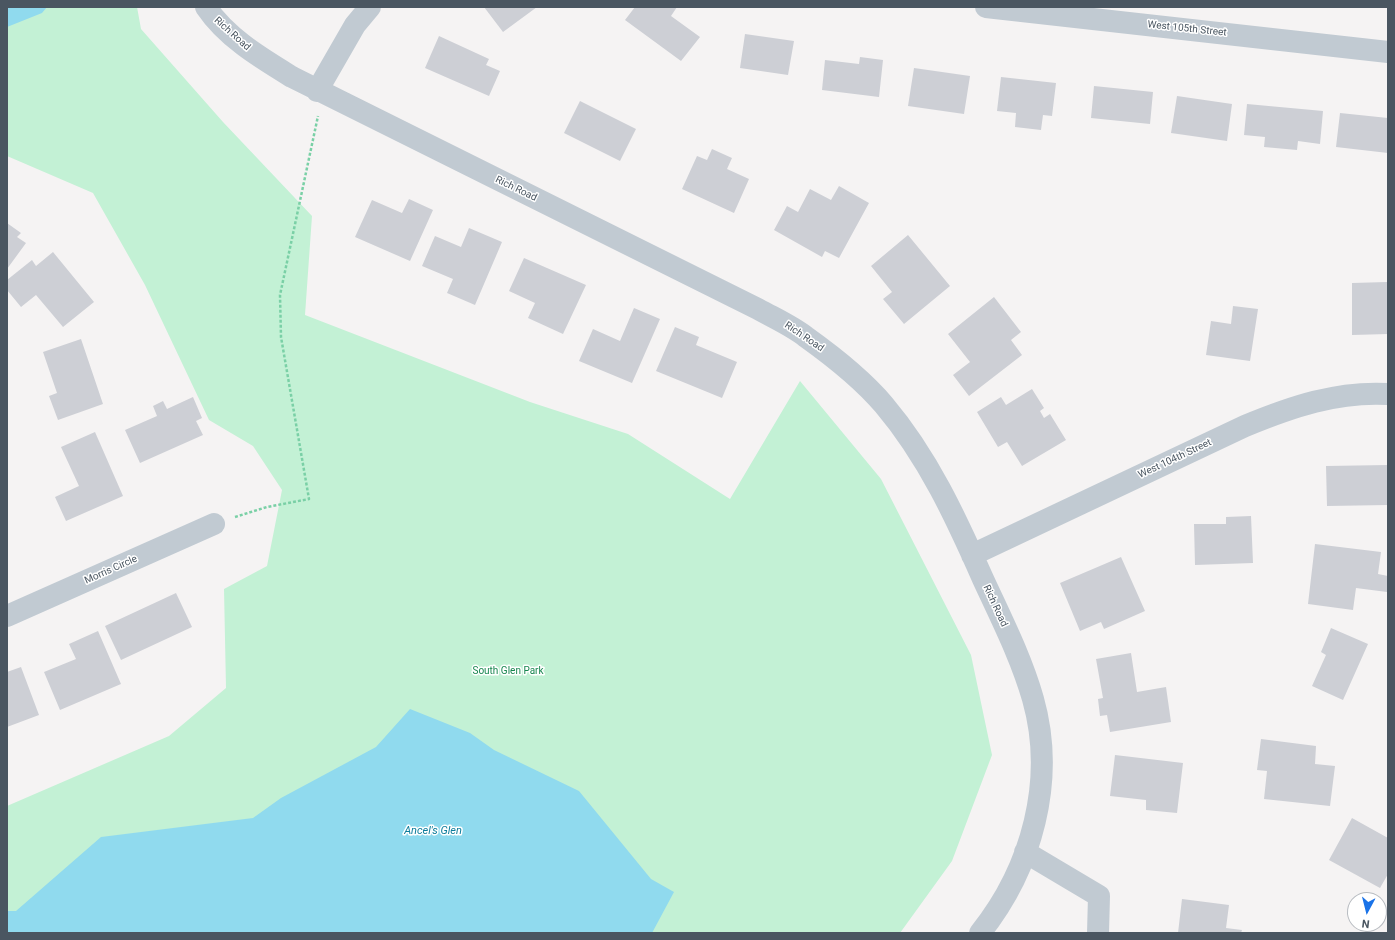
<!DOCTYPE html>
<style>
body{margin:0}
#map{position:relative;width:1395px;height:940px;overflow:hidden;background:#f5f3f3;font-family:Roboto,sans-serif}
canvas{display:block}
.frame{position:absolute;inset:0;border:8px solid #4a5661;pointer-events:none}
.north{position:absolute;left:1347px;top:892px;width:40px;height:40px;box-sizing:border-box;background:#fff;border:1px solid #b7bbc0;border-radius:50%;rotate:187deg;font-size:11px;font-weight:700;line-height:16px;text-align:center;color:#4a5661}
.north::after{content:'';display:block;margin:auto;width:14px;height:18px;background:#1a73e8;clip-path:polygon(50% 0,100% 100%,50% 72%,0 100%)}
</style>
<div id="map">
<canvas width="1395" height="940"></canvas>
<div class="frame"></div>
<div class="north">N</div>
</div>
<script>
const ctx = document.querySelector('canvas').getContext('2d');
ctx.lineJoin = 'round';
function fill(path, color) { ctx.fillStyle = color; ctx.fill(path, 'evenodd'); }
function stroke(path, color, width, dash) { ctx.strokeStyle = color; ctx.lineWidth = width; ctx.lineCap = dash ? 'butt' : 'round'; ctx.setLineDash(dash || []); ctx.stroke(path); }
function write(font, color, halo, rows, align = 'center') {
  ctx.font = font + ' Roboto,sans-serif'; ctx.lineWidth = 3; ctx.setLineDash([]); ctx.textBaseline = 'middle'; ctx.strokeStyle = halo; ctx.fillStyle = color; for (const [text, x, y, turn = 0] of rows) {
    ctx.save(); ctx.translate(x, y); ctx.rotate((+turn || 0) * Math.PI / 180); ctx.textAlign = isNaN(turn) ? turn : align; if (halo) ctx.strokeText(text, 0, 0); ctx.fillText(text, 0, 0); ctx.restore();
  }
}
fill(new Path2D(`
 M7,7H137L141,29L223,122L312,216L305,315L530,402L628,434L730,499L800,381L881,479L971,655L992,755L952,861L900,933H7V806L169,736L226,688L224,589L267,566L282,490L253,446L209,420L145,285L93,193L7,156Z`), '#c3f1d5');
fill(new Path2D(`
 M7,7H47L42,13L7,27Z
 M410,709L470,733L494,750L579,791L651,879L674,892L652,933H7V911H16L101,837L253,818L281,798L376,747Z`), '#90daee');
fill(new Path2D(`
 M484,7H537L503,32Z
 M635,7H677L671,16L700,37L681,61L625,20Z
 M745,34L794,41L788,75L740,68Z
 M439,36L489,59L486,65L500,71L489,96L425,68Z
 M860,57L883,60L879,97L822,90L825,60L859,64Z
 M914,68L970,76L964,114L908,106Z
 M1001,77L1056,83L1052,116L1043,115L1041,130L1015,127L1016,113L997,111Z
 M1094,86L1153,92L1150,124L1091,118Z
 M1177,96L1232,104L1227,141L1171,133Z
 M580,101L636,129L620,161L564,133Z
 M1247,104L1323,111L1320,144L1298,141L1297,150L1264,147L1265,137L1244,135Z
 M1340,113L1388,118V153L1336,147Z
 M712,149L732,158L727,169L749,179L734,213L682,189L697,156L707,160Z
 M839,186L869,203L839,258L825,251L822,257L774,230L787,206L798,212L810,189L831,200Z
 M409,199L433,210L410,261L355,237L372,200L402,213Z
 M7,223L21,233L17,237L26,243L7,269Z
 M469,228L502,242L475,305L447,293L453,279L422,266L435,236L461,247Z
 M908,235L950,286L904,324L883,299L892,292L871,266Z
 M53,252L94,302L63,327L36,295L21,307L7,290V280L32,260L36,266Z
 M524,258L586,285L563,334L528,318L535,303L509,291Z
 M1387,282L1388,334L1352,335V283Z
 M994,297L1021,332L1011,340L1022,355L969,396L953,375L970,362L948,334Z
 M1233,306L1258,309L1250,361L1206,355L1211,321L1231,324Z
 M634,308L660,319L632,383L579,361L593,329L620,341Z
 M675,327L699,337L696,345L737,362L722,398L656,371Z
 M81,339L103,404L58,420L49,396L57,393L43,352Z
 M1032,389L1044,408L1040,411L1044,418L1050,414L1066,440L1022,466L1007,442L998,447L977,412L1001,397L1006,405Z
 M193,397L202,418L196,421L203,435L140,463L125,430L157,416L153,406L163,401L167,409Z
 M95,432L123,496L66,521L55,497L79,486L61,447Z
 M1388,465V505L1327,506L1326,466Z
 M1251,516L1253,563L1195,565L1194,524H1226V517Z
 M1315,544L1381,552L1378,574L1388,576L1387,592L1356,588L1353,610L1308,604Z
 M1121,557L1145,611L1104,629L1101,622L1080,631L1060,583Z
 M176,593L192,627L121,660L105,626Z
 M1331,628L1368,644L1343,700L1312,686L1326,655L1321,652Z
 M98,631L121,684L60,710L44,672L76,659L69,644Z
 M1131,653L1137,692L1166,687L1171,722L1110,732L1107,715L1100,716L1098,699L1103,698L1096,659Z
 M21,667L39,715L7,727V672Z
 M1261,739L1316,746L1315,764L1335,766L1330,806L1264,799L1267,771L1257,770Z
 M1115,755L1183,763L1177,813L1146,810V800L1110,796Z
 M1352,818L1388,838V874L1380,888L1329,860Z
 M1182,899L1229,905L1226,928L1242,930L1241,933H1178Z`), '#cdcfd5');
stroke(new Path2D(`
 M235,517L267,507L309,499L281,337L280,295L318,116`), '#7ad0a6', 2.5, [3, 2]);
stroke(new Path2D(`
 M206,7C227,38 261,58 292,77L758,309C774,318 792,326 806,337C834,357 862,379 884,405C928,457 956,518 983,579C1001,618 1021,657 1033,699C1056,780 1032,868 980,933
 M986,7L1388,52
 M317,91L355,25L370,7
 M972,555L1245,426C1291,407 1337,391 1388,394
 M7,616L214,524
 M1025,852L1099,896L1098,933`), '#c1cad2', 22);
write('10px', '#4a5661', '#fff', [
 ["West 105th Street",1187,29,6],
 ["Rich Road",232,34,42],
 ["Rich Road",516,189,26],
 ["Rich Road",804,337,34],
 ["West 104th Street",1175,459,-25],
 ["Morris Circle",111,570,-24],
 ["Rich Road",995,606,65]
]);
write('10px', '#17864f', '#fff', [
 ["South Glen Park",508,671]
]);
write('italic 11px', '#0c7c9b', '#fff', [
 ["Ancel's Glen",433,831]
]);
</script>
